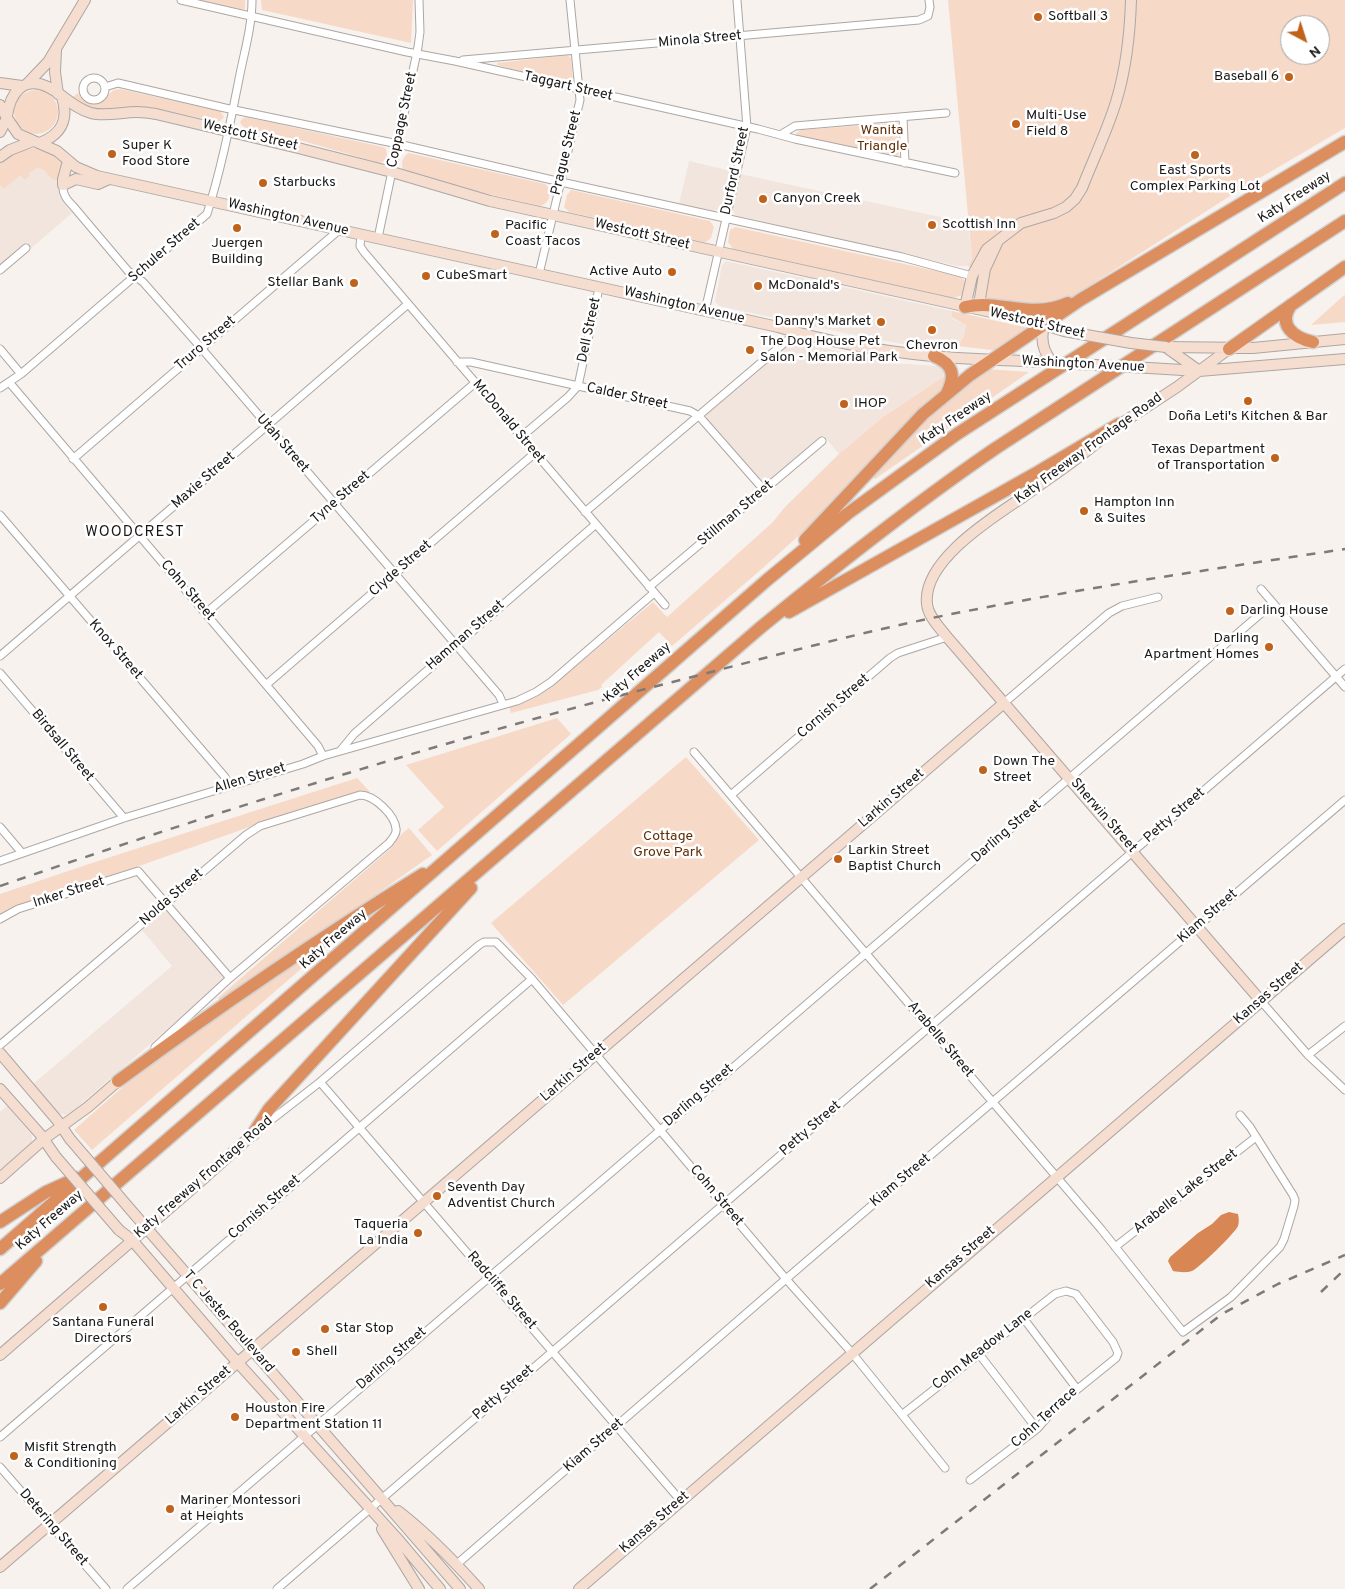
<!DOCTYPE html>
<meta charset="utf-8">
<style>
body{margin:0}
#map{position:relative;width:1345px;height:1589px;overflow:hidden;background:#f7f2ee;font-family:Overpass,sans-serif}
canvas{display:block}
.north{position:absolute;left:1280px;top:15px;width:50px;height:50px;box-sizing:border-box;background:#fff;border:1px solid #a3a3a2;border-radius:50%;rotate:140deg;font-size:14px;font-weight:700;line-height:20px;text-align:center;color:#1a1817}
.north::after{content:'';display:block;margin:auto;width:18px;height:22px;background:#c1621b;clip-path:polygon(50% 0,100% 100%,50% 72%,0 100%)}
</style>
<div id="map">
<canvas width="1345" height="1589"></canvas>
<div class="north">N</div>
</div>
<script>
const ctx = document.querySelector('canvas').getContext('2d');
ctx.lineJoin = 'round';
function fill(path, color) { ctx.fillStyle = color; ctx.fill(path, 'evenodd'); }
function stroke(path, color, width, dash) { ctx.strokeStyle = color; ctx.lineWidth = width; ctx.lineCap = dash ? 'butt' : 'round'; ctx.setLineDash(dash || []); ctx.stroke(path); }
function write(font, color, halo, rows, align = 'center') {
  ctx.font = font + ' Overpass,sans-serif'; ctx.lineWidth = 5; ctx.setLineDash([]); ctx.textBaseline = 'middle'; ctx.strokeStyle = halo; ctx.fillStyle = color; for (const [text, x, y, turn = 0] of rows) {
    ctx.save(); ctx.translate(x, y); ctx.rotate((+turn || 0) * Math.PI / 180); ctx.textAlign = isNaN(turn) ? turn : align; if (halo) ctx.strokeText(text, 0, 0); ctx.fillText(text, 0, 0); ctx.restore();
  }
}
fill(new Path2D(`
 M29,148L44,149L60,180L61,196L65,205L72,213L2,273L0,271V162L9,156Z
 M689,161L731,171L722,204L719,209L713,211L679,204Z
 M740,174L968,223L972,258L968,266H957L735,215L732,208Z
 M726,261L952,311L951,318L966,325L964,336L958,346H913L849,334L719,306L715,301L722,265Z
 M796,342L893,363L936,366L943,369L948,374L883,417L839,454L824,436L769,482L764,483L761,482L707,419L706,415L790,344Z
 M166,910L169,911L224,975V980L74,1110L65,1115L58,1113L33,1084L172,966L142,930Z
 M7,1106L32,1135V1145L0,1173V1112Z`), '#f2e5dd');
fill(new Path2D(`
 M197,0H245V9L241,10Z
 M261,0H413L411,43L262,10Z
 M948,0H1345V128L1241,189L1064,302L1052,307L988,301L985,296L989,274L968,266L972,258ZM1290,25H1320V55H1290Z
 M567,55L571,58L573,81L571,84L568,85L497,65V63Z
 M120,89L220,111L224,117L219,122L150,107H135L100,110L90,109L72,98L78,93L87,103L97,104L114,90Z
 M14 112a22 22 0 1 1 44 0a22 22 0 1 1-44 0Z
 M246,117L383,147L386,149L387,155L384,161L380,163L303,141L244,128L240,122L243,118Z
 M893,123L898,127L899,154L897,157L797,136L796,133L801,130Z
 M37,148C47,150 57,155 63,164L58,180L52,179L43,169L37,168L29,173V176L25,180L20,175L4,189L0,185V162C12,153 22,150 37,148Z
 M409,153L545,184C553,190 550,204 540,206L475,191L406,172L403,170C401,163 402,157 409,153Z
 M571,190L710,221L714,227L711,238L706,242H703L569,212L564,207L567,195Z
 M735,227L959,276C968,281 966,287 963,295L953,298L733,249L728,242L730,230Z
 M1345,295V322L1311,325L1342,297Z
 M952,311L1028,328L999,351L958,346L964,336L966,325L951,317Z
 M987,369L1029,372L875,479L871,474L943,402Z
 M948,374L947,385L838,500L764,567L672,646L659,632L601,685L602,687L598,690L511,713L509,707L538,696L556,683L653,602L667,617L773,522L784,508L839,454L883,417Z
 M557,718L571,734L437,851L418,830L444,807L406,765Z
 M686,757L759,840L563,1005L491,923Z
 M357,778L370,792H361L289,813L142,865L19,905L0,914V894L95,862Z
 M409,828L432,855L222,1003L218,998L390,849C397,841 400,834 409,828Z
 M335,932L339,936L92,1150L74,1130L135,1076L172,1047Z`), '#f7d9c8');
fill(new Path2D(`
 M1229,1212L1238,1214C1239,1218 1239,1223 1238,1226C1237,1231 1198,1269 1192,1271C1186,1273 1179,1272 1173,1271L1168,1261L1170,1257L1198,1233L1212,1224L1221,1215Z`), '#d78654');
const street = new Path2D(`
 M181,0L407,52L455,61L758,129L795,139L955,173
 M463,60L919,20L928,16L930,7L929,0
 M83 89a11 11 0 1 1 22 0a11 11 0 1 1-22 0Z
 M105,87L118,83L225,108L398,144L561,182L902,257L972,276
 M903,117L905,163
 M780,135L795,126L946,113
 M63,185C62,194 67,200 73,206L128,271L143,282L196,342L499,695L503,704
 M361,235L360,246L364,252L665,605
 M378,238L418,47L420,32L419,0
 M0,270L26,248
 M539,274L580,100L570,0
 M705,311L747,127L737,0
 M0,349L21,374
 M457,362H471L690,411L699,416L764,490
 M9,382L318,746L323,756
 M0,388L21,374L207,214C221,170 230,124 239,79C244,53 252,27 252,0
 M521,437L568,397L578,386L599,288
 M73,459L339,230
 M585,512L796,333
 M0,515L225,777L229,785
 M649,587L822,441
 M1261,589L1345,687
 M206,613L475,383
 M0,656L408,304
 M0,673L124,818
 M267,684L535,453
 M1004,703L1109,613L1122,606L1158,597
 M340,751L354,734L596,524
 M694,752L1101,1229L1183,1332L1231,1297L1280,1247L1284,1239L1294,1206L1295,1200L1293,1195L1250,1127L1240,1115
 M731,795L890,658L898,653L947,637
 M0,827L22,853
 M0,861L124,818L303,764L323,756L517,701L536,692L551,682L654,593
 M0,919L18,909L138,871L230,978
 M1261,1001L1308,1055L1345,1090
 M0,1045L246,835L260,826L360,795C374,795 395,815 396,829C397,834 392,839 389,843L230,978L155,1047
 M1308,1055L1345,1026
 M320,1082L681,1501
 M261,1128L320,1082L479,945L484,942H496L532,979L786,1279L852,1353L945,1468
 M1115,1247L1256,1137
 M1024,1319L1077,1389
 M979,1354L1037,1429
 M903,1414L1055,1294L1066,1291L1076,1294L1113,1342L1118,1353L1116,1358L1058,1405L1037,1429L970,1480
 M0,1437L532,979
 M0,1467L106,1589
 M457,1564L786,1279L1345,800
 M127,1589L1273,603
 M277,1589L1345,669`);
const secondary = new Path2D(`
 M56,50L55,72L58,94
 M0,83L22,86
 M27,84L48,62L85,0
 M0,105L7,118L18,134L57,151L76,167L97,176L778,327C828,342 880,351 932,356C975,360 1017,360 1059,363
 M7,116C10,94 23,75 48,87C63,94 73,108 91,113C105,117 122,112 137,112C143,112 150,113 156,114L298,148L392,172L490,201L1036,322L1064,331
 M0,132L7,118
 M40,143C62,134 69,120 62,97
 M0,157L10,150L33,141
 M63,185L76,179L98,184L109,179
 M63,185V179L68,161
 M979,304L985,269L998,241
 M965,307L972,276L987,249L1021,223L1054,213L1066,207L1075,199L1082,188C1093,160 1107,131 1116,102C1126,69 1130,34 1131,0
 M1044,326C1040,340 1043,351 1052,362
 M1166,347L1253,348L1345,339
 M1167,348L1198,370
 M1149,368L1199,371L1345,359
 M1113,429L1177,387L1229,349
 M1100,440C1076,461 1049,478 1023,497C992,518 922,561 927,604C928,616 940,628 947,637L1261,1001
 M0,1053L57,1120L70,1139
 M0,1089L40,1134L56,1157
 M0,1178L44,1139L88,1107L118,1081
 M136,1216L460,1589
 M119,1230L132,1240L230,1354L396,1537L440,1589
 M0,1355L201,1181L253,1134
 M398,1511C428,1534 454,1561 479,1589
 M382,1529L419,1589
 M0,1567L1004,703
 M579,1589L1345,929`);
const highway = new Path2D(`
 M1291,305C1277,325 1294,338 1313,342
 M965,307C1001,299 1030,320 1068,303
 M1229,349L1345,267
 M934,356C953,364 956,375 947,393
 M805,540L923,414L970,375L1080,300L1345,142
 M789,612L1038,472L1119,424
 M118,1081C217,1008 318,939 423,874
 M253,1134L269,1109L471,888
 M0,1222L46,1192L77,1178
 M0,1249L767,580L847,514L957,434L1345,183
 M0,1284L760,628C837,565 914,504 996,448L1345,221
 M0,1303L36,1261`);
stroke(street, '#ada7a4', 9);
stroke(secondary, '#ada7a4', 12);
stroke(highway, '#d1d1d1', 15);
stroke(street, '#fff', 7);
stroke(secondary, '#f5ddcf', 10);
stroke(highway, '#dd8e5e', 12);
stroke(new Path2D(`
 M0,886C227,808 456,737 688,678C769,657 850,635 932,618C1069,590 1207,570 1345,549
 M1321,1292L1345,1269
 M870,1589L1222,1314L1278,1284L1345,1255`), '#7d7a77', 2.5, [9, 9]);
const secondaryBridge = new Path2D(`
 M1064,331L1131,343L1166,347
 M1059,363L1149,368
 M70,1139L136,1216
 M56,1157L119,1230`);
stroke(secondaryBridge, '#ada7a4', 12, []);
stroke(secondaryBridge, '#f5ddcf', 10);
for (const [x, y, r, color] of [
 [1038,17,5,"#c1621b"],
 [1289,77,5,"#c1621b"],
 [1016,124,5,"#c1621b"],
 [112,154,5,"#c1621b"],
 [1195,155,5,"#c1621b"],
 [263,183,5,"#c1621b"],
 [763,199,5,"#c1621b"],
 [932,225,5,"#c1621b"],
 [237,228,5,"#c1621b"],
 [495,234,5,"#c1621b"],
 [672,272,5,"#c1621b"],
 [426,276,5,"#c1621b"],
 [354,283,5,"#c1621b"],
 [758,286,5,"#c1621b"],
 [881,322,5,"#c1621b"],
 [932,330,5,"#c1621b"],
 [750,350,5,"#c1621b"],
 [1248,401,5,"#c1621b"],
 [844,404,5,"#c1621b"],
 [1275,458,5,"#c1621b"],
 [1084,511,5,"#c1621b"],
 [1230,611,5,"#c1621b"],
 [1269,647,5,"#c1621b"],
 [983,770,5,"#c1621b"],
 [838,859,5,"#c1621b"],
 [437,1196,5,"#c1621b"],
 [418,1233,5,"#c1621b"],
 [103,1307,5,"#c1621b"],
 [325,1329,5,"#c1621b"],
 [296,1352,5,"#c1621b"],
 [235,1417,5,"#c1621b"],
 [14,1456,5,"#c1621b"],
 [170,1509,5,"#c1621b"]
]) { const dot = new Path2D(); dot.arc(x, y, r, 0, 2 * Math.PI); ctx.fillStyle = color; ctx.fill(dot); stroke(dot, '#fff', 2); }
write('14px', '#1a1817', '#fff', [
 ["Softball 3",1048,17],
 ["Baseball 6",1279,77,"right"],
 ["Multi-Use",1026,116],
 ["Field 8",1026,132],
 ["Super K",122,146],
 ["Food Store",122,162],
 ["East Sports",1195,171,"center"],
 ["Complex Parking Lot",1195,187,"center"],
 ["Starbucks",273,183],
 ["Canyon Creek",773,199],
 ["Scottish Inn",942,225],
 ["Pacific",505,226],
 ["Coast Tacos",505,242],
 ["Juergen",237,244,"center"],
 ["Building",237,260,"center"],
 ["Active Auto",662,272,"right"],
 ["CubeSmart",436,276],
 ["Stellar Bank",344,283,"right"],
 ["McDonald's",768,286],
 ["Danny's Market",871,322,"right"],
 ["The Dog House Pet",760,342],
 ["Salon - Memorial Park",760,358],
 ["Chevron",932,346,"center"],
 ["IHOP",854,404],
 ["Doña Leti's Kitchen & Bar",1248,417,"center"],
 ["Texas Department",1265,450,"right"],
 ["of Transportation",1265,466,"right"],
 ["Hampton Inn",1094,503],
 ["& Suites",1094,519],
 ["Darling House",1240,611],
 ["Darling",1259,639,"right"],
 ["Apartment Homes",1259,655,"right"],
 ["Down The",993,762],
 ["Street",993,778],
 ["Larkin Street",848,851],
 ["Baptist Church",848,867],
 ["Seventh Day",447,1188],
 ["Adventist Church",447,1204],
 ["Taqueria",408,1225,"right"],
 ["La India",408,1241,"right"],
 ["Santana Funeral",103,1323,"center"],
 ["Directors",103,1339,"center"],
 ["Star Stop",335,1329],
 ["Shell",306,1352],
 ["Houston Fire",245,1409],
 ["Department Station 11",245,1425],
 ["Misfit Strength",24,1448],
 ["& Conditioning",24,1464],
 ["Mariner Montessori",180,1501],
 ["at Heights",180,1517]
], 'left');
write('14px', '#1a1817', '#fff', [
 ["Minola Street",700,40,-5],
 ["Taggart Street",568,87,13],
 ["Coppage Street",403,120,-78],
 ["Westcott Street",250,136,13],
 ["Prague Street",567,153,-76],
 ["Durford Street",736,171,-78],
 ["Katy Freeway",1295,198,-33],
 ["Washington Avenue",288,218,13],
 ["Westcott Street",642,235,13],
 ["Schuler Street",165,251,-41],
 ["Washington Avenue",684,306,13],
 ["Westcott Street",1037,324,13],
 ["Dell Street",590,330,-78],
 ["Truro Street",206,344,-41],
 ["Washington Avenue",1083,365,3],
 ["Calder Street",627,397,12],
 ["Katy Freeway",956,419,-34],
 ["McDonald Street",508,422,50],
 ["Utah Street",282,444,49],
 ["Katy Freeway Frontage Road",1089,449,-36],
 ["Maxie Street",204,481,-41],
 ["Tyne Street",341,498,-41],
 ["Stillman Street",736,514,-40],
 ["Clyde Street",401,569,-41],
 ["Cohn Street",187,591,49],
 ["Hamman Street",466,636,-41],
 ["Knox Street",115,650,49],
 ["Katy Freeway",638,673,-41],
 ["Cornish Street",834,707,-41],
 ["Birdsall Street",62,746,50],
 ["Allen Street",250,779,-17],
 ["Larkin Street",892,799,-41],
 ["Sherwin Street",1103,816,49],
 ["Petty Street",1175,816,-41],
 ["Darling Street",1007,832,-41],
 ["Inker Street",69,893,-18],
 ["Nolda Street",172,898,-41],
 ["Kiam Street",1208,917,-41],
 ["Katy Freeway",334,940,-41],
 ["Kansas Street",1269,994,-41],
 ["Arabelle Street",940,1040,50],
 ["Larkin Street",574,1073,-41],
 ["Darling Street",699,1096,-41],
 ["Petty Street",811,1129,-41],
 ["Katy Freeway Frontage Road",204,1178,-41],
 ["Kiam Street",901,1181,-40],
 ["Arabelle Lake Street",1186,1192,-38],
 ["Cohn Street",716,1196,50],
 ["Cornish Street",265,1208,-41],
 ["Katy Freeway",50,1221,-41],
 ["Kansas Street",961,1258,-41],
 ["Radcliffe Street",501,1291,49],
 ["T C Jester Boulevard",228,1322,49],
 ["Cohn Meadow Lane",983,1350,-38],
 ["Darling Street",392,1359,-41],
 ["Petty Street",504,1393,-41],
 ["Larkin Street",199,1396,-41],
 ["Cohn Terrace",1045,1418,-42],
 ["Kiam Street",594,1446,-41],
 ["Kansas Street",655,1523,-41],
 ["Detering Street",53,1528,49]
]);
write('14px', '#602c03', '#fff', [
 ["Wanita",882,131],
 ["Triangle",882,147],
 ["Cottage",668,837],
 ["Grove Park",668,853]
]);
ctx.letterSpacing = '1px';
write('15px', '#1a1817', '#fff', [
 ["WOODCREST",135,533]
]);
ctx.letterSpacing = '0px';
</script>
